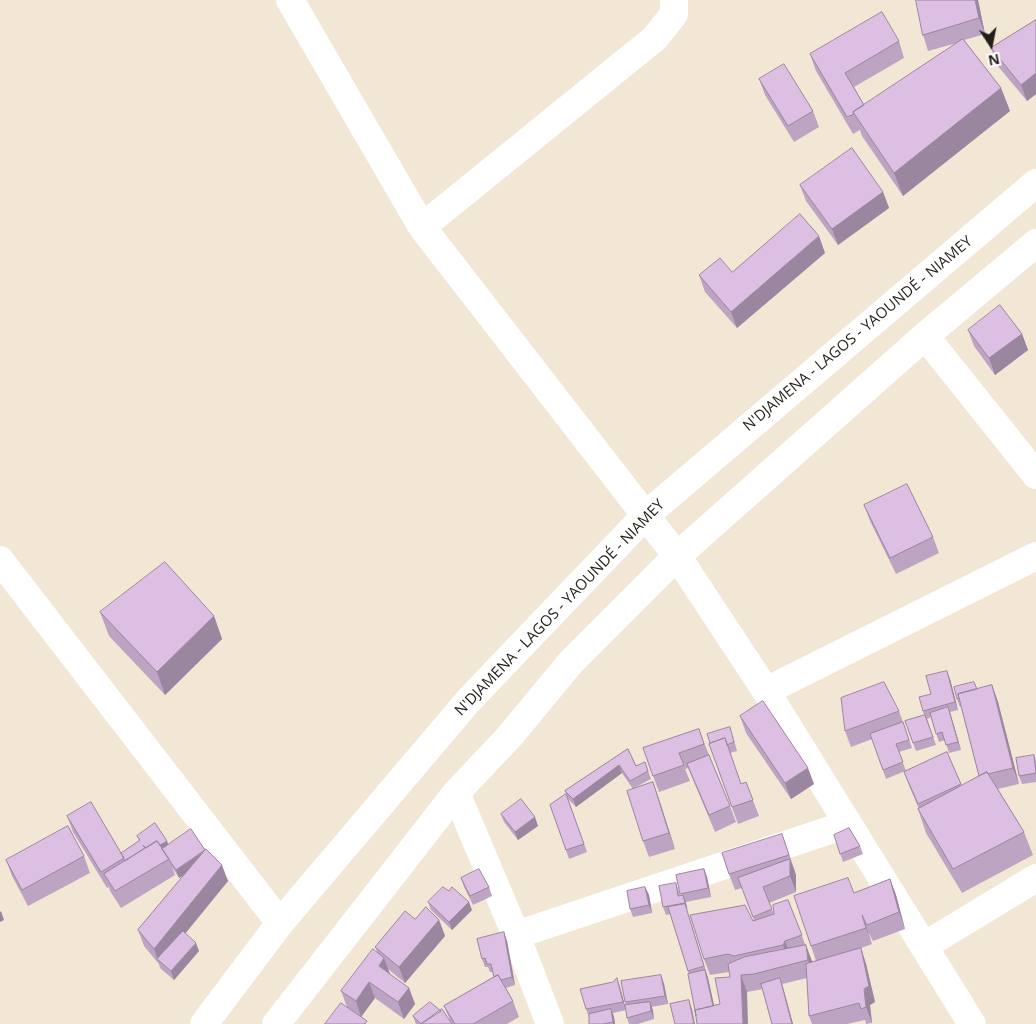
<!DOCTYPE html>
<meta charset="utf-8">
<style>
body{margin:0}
#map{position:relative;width:1036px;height:1024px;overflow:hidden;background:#f2e6d5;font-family:"Open Sans",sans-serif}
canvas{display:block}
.north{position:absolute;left:966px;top:20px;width:50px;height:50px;-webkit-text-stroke:4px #fff;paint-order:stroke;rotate:169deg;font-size:14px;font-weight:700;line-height:20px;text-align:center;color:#221e18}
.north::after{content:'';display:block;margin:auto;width:18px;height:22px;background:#221e18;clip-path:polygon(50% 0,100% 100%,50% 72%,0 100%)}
</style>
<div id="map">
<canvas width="1036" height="1024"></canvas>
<div class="north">N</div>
</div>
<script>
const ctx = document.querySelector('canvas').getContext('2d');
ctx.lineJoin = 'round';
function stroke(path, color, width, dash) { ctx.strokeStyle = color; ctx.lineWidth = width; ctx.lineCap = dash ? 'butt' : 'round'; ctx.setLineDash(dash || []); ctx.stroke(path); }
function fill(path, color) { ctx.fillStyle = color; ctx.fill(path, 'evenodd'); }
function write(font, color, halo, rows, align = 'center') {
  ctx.font = font + ' "Open Sans",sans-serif'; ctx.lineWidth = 4.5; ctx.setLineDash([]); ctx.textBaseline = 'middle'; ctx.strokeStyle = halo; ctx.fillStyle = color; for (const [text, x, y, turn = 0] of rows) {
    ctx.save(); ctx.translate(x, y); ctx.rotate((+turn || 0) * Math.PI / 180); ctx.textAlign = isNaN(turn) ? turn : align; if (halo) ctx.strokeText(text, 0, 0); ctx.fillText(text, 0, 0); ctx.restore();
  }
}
stroke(new Path2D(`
 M290,0L422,227L677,556L766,691L972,1024
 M422,227L655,38L674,14V0
 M925,336L1036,475
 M0,560L280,923
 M766,691L1036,556
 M456,793L516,935L550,1024
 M516,935L848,824
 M924,946L1036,878`), '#fff', 28);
stroke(new Path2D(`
 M204,1024L280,923L469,700L646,515L1036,183
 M276,1024L456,793L509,737L571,662L677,556L925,336L1036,243`), '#fff', 28);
fill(new Path2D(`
 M978,0L985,34L964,40L1001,88L1010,111L903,196L862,136L860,130L853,134L816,71L810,54L899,41L904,58L854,87L864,105L957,43L928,51L923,35Z
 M1036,20V94L1027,101L997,65L991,48Z
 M759,79L813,111L819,127L794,142L765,95Z
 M800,185L883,192L889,208L838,245L806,201Z
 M825,253L737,328L705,292L699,275L732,272Z
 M968,330L1022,334L1028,350L995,375L974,346Z
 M864,505L933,537L939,553L896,574L870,521Z
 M100,612L214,616L222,639L165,695L109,636Z
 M950,679L958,710L950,712L961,750L949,753L945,740L939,742L931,717L927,719L936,745L916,751L905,721L924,715L923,711L931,694Z
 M992,685L998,702L1019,784L998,789L1024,832L1033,855L962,893L926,833L918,809H919L910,788L904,772L905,771L886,779L872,739L851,747L845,731L899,711L912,748L899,752L906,771L947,752L962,786L979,776L961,707H960L957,699L977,689Z
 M740,716L814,784L791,799L746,733Z
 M699,729L709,755L730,806L736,822L715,832L688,768L685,769L690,781L659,792L643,748Z
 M733,736L737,751L730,753L741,784L746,782L759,816L738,824L709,744Z
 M628,749L636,766L645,762L651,779L634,788L653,782L675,849L649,857L643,841L633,789L622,773L576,807L568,799L587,852L569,859L550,805L566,794L565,791Z
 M1034,755L1036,761V782L1022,784L1019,776Z
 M501,814L538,826L518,840L504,822Z
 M67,816L121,853L139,841L137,836L169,844L205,850L228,881L185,934L199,951L174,980L160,968L159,964L144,946L138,930L184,875L179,878L172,867L175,875L121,908L110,891L109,887L107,888L73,832Z
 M782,834L795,871H794L796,875V892L769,903L774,914L788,900L812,962L816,961L811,946L854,893L890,879L896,895L905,929L873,941L868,932L872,944L861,948L866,964L875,1002L870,1005L872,1023L866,1024L865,1020L847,1024H812L809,1016L807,978L782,984L793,1024H772L763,989L747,992L697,1018L689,974L670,914L666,915L663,907L676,883L680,895H681L676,875L704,869L707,877L711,897L686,902L687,911L708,978L714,1005L720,1004L730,977L729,972L710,975L704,959L754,920L742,888L735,890L729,874Z
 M834,835L860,846L863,854L843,862Z
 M84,856L90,873L28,906L12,876L6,860Z
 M461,878L489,887L492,896L473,905L464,887Z
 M645,887L649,895L652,913L633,917L630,909Z
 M449,891L472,910L452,930L431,910L428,902Z
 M415,919L439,920L445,936L405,983L388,969L390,974L409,988L415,1004L404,1019L375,998L361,1017L347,1007L341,991L377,952L375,947Z
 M507,941L515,985L506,988L513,1001L519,1017L507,1024H416L413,1016L450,1020L444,1006L494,977L493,972H490L488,967H485L482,959Z
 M661,975L664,984L668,1004L651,1007L654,1019L638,1024H629L627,1018L626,1005L625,1002Z
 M620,987L626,1010L613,1013L614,1017L615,1024H589V1017L586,1009Z`), '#bea4c3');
fill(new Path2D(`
 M975,0H978L985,34L979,18Z
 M1036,73V94L1027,101L1021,85Z
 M1001,88L1010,111L903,196L894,173Z
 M883,192L889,208L838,245L832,229Z
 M819,236L825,253L737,328L731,312Z
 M1022,334L1028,350L995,375L989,358Z
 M214,616L222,639L165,695L157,672Z
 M947,671L950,679L958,710L955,702Z
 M992,685L998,702L1019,784L1013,768Z
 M948,707L951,716L961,750L958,742Z
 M619,765L622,773L576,807L573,799Z
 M808,768L814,784L791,799L785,783Z
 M653,782L659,799L675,849L669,833Z
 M535,817L538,826L518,840L515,832Z
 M167,841L170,849L149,853Z
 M205,851L208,859L179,878L176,870Z
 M790,859L796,875V892L790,876Z
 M222,865L228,881L161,963L158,960L154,949Z
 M704,869L707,877L711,897L708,888Z
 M890,879L896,895L905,929L899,912Z
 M645,887L649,895L652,913L649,905Z
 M683,895L686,903L688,911L685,903Z
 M469,902L472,910L452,930L449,922Z
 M685,904L708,978L717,1019L714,1011L705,970Z
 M1,911L4,920L0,922V912Z
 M862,915L868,932L872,944L866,928Z
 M439,920L445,936L405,983L399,967Z
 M504,932L507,941L515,985L512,977Z
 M785,941L791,957L789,962L783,945Z
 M196,943L199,951L174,980L171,971Z
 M806,945L812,961L814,976L808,960Z
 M861,948L866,964L875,1002L870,1005L872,1023L866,1007Z
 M384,958L390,974L379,966Z
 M661,975L664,984L668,1004L665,996Z
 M741,975L747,992L748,1024H743Z
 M617,978L620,987L626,1010L623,1002Z
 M780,978L783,987L793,1024H792Z
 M369,982L375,998L361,1017L356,1001Z
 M409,988L415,1004L404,1019L398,1002Z
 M689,1000L692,1009L695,1024H694Z
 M650,1002L653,1010L654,1019L651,1011Z
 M611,1009L614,1017L615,1024H613V1022Z`), '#9b869f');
const building = new Path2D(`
 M916,0H975L979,18L923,35Z
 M882,12L899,41L845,73L864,105L853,112L854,114L847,117L810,54Z
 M1036,20V73L1021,85L991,48Z
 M963,39L1001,88L894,173L853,112Z
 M784,64L813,111L788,126L759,79Z
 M852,148L883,192L832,229L800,185Z
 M800,214L819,236L731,312L699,275L720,258L732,272Z
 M1000,305L1022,334L989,358L968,330Z
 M907,484L933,537L890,558L864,505Z
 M165,562L214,616L157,672L100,612Z
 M947,671L955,702L923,711L919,697L931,694L926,676Z
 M884,682L899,711L845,731L841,698Z
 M974,682L977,689L958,694L959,699H957L954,687Z
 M992,685L1013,768L988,774L987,772L979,776L958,694Z
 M763,701L808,768L785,783L740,716Z
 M948,707L958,742L946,745L942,732L936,734L930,713Z
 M925,715L933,737L913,743L905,721Z
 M903,722L909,740L896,744L903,762L883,770L870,734Z
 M730,727L734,742L727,745L725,738L710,743L707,734Z
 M699,729L704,744L679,753L684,765L653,776L643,748Z
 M725,738L741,784L746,782L753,800L732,807L709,744Z
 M628,749L636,766L645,762L648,771L630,781L619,765L573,799L565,791Z
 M947,752L961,784L918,804L904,772Z
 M709,755L730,806L709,815L687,764Z
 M1034,755L1036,773L1019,776L1016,758Z
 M987,772L1024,832L953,869L918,809Z
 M653,782L669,833L643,841L627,791Z
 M566,794L584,844L566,850L550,805Z
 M521,799L535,817L515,832L501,814Z
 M91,802L124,858L101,872L67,816Z
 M155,823L167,841L160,845L157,841L146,848L143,845L145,848L125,861L121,853L140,840L137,836Z
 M68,826L84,856L22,890L6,860Z
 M849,828L860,846L840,854L834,835Z
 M191,829L205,850L176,870L162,849Z
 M782,834L789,855L729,874L722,853Z
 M157,841L169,859L115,891L104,874Z
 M206,849L222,865L154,949L138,930Z
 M790,859V876L763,887L772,909L753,917L738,878Z
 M479,869L489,887L470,896L461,878Z
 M704,869L708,888L680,894L676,875Z
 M848,878L854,893L890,879L899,912L867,925L862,915L866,928L811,946L794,896Z
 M676,883L678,896L683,895L685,903L663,907L659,886Z
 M443,887L449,891L452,887L469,902L449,922L428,902Z
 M645,887L649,905L630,909L627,891Z
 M788,900L802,935L785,941L783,945L734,956L728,954L704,959L690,915L745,905L753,921L774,914L773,905Z
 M685,904L704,966L688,971L668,907Z
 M426,907L439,920L399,967L375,947L405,911L415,919Z
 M183,931L196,943L171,971L157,959Z
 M504,932L512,977L501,980L498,975L494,977L491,964H487L485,958L482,959L477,939Z
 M806,945L808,960L754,974L741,975L743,1024H697L695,1010L720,1004L715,978L730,977L728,964L744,957Z
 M861,948L869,986L864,989L866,1007L861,1009L859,1003L809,1016L806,964Z
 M373,949L384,958L379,966L409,988L398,1002L369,982L356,1001L341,991Z
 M705,970L713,1006L695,1010L696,1016L688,974Z
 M498,975L513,1001L473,1024H455L444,1006Z
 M661,975L665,996L625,1002L621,981Z
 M617,978L623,1002L586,1009L580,989L613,982Z
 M780,978L792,1024H772L761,984Z
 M689,1000L694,1024H675L670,1004Z
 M430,1002L441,1011L421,1024L413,1016Z
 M650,1002L651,1011L627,1018L625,1005Z
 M341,1003L367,1021L365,1024H325Z
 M442,1009L452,1024H421Z
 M611,1009L613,1022L603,1024H589V1014Z`);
fill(building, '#ddbfe3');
stroke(building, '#9b869f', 1);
write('15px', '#221e18', '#fff', [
 ["N'DJAMENA - LAGOS - YAOUNDÉ - NIAMEY",858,334,-40],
 ["N'DJAMENA - LAGOS - YAOUNDÉ - NIAMEY",560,608,-46]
]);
</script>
